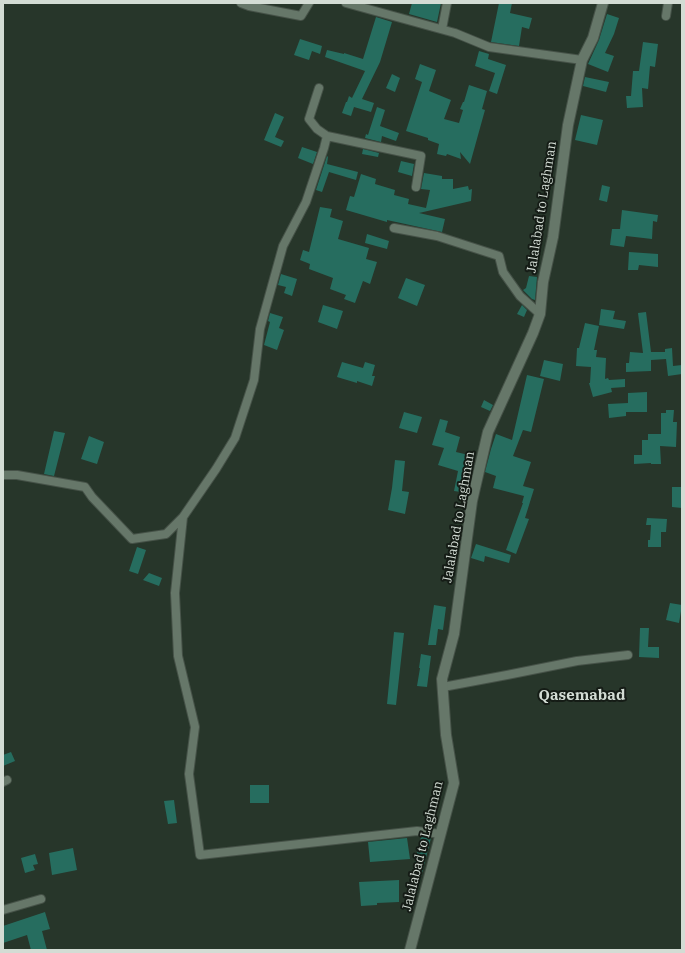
<!DOCTYPE html>
<style>
body{margin:0}
#map{position:relative;width:685px;height:953px;overflow:hidden;background:#27362a;font-family:"IBM Plex Serif",serif}
canvas{display:block}
.frame{position:absolute;inset:0;border:4px solid #d3dcd4;pointer-events:none}
</style>
<div id="map">
<canvas width="685" height="953"></canvas>
<div class="frame"></div>
</div>
<script>
const ctx = document.querySelector('canvas').getContext('2d');
ctx.lineJoin = 'round';
function fill(path, color) { ctx.fillStyle = color; ctx.fill(path, 'evenodd'); }
function stroke(path, color, width, dash) { ctx.strokeStyle = color; ctx.lineWidth = width; ctx.lineCap = dash ? 'butt' : 'round'; ctx.setLineDash(dash || []); ctx.stroke(path); }
function write(font, color, halo, rows, align = 'center') {
  ctx.font = font + ' "IBM Plex Serif",serif'; ctx.lineWidth = 4; ctx.setLineDash([]); ctx.textBaseline = 'middle'; ctx.strokeStyle = halo; ctx.fillStyle = color; for (const [text, x, y, turn = 0] of rows) {
    ctx.save(); ctx.translate(x, y); ctx.rotate((+turn || 0) * Math.PI / 180); ctx.textAlign = isNaN(turn) ? turn : align; if (halo) ctx.strokeText(text, 0, 0); ctx.fillText(text, 0, 0); ctx.restore();
  }
}
fill(new Path2D(`
 M412,3H441L437,22L409,14Z
 M499,3H512L510,13L532,18L529,29L522,27L519,46L491,42Z
 M607,14L619,18L614,34L605,53L614,56L608,72L588,64L599,40Z
 M376,17L392,22L380,62L362,99L374,103L371,112L354,107L351,116L342,113L346,102H347L349,96L352,98L365,71L325,57L327,50L344,54V53L363,59Z
 M300,39L322,46L320,54L312,51L309,60L294,55Z
 M643,42L658,44L655,67L650,66L648,89L642,88L643,107L627,108L626,96H631L633,71H639Z
 M479,51L489,54L488,59L506,65L497,94L489,91L495,73L475,66Z
 M420,64L436,70L429,91L451,100L444,119L459,123L463,110L460,109L463,102H464L469,85L487,91L482,109L485,110L470,164L460,152L461,159L447,154L446,156L437,154L439,144L428,140V138L406,131L422,82L415,79Z
 M392,74L400,78L395,92L386,88Z
 M585,77L609,82L606,92L583,86Z
 M377,107L385,110L380,126L399,133L396,141L382,136L381,142L365,138L366,134L368,135Z
 M275,113L284,117L275,137L284,141L281,147L264,140Z
 M581,115L603,120L597,145L575,140Z
 M302,147L317,152L313,164L298,158Z
 M363,149L379,153L378,157L362,154Z
 M327,156L328,157L327,164L358,172L356,180L329,172L322,192L316,190Z
 M401,161L414,164L412,176L398,172Z
 M424,173L442,176V179H453V189L468,186L469,190L472,189L471,201L419,213L445,219L442,232L387,220V222L346,210L350,196L354,197L361,174L376,179L375,184L395,190L394,195L409,199L408,204L426,208L430,190L421,189Z
 M602,185L610,187L607,202L599,200Z
 M320,207L332,209L330,217L343,221L338,239L369,248L366,259L377,262L370,284L363,281L355,303L344,299L346,295L330,289L333,278L309,269L310,264L300,260L303,250L309,252Z
 M622,210L658,215L657,222L653,221L652,239L626,236L624,247L610,245L612,229H620Z
 M367,234L389,241L387,249L365,243Z
 M629,252L658,254V267L639,265L638,270H628Z
 M281,274L297,279L292,296L284,293L286,287L278,285Z
 M529,276L537,277L535,300L532,299L523,290L526,288Z
 M406,278L425,285L417,306L398,298Z
 M323,305L343,311L337,329L318,322Z
 M522,305L527,310L524,317L517,314Z
 M601,309L615,311L613,319L626,321L624,329L599,325Z
 M646,312L651,352H665V349L672,348L673,366L682,365V374L668,376L666,359L651,360V371L626,372V363H629L630,352L643,353L638,313Z
 M270,313L283,317L279,328L284,330L277,350L264,345L270,322L268,321Z
 M585,323L599,326L594,350H597L596,357L606,358L605,379L608,378L609,380L625,379V387L611,388L612,392L593,397L589,383H590L591,367L576,366L577,348H579Z
 M544,360L563,364L560,381L540,376Z
 M342,362L363,368L365,362L375,365L372,376H375L372,386L357,381V383L337,377Z
 M527,375L544,379L531,432L523,430L513,456L531,462L523,486L534,489L525,518L529,519L516,554L506,550L523,503H522L524,496L493,488L496,476L485,472L491,449L496,434L512,440Z
 M647,392V412H626V416L609,418L608,404L628,403V393Z
 M484,400L493,405L490,411L481,407Z
 M666,410H674L673,422H677L676,447L660,446L661,464H651V463L634,464V455H642V440H648V434H661V413H666Z
 M404,412L422,417L417,433L399,428Z
 M440,419L448,421L445,432L460,437L456,452L473,456L471,466L468,465L461,492L454,491L458,471L438,465L444,448L432,445Z
 M54,431L65,433L54,476L44,474Z
 M89,436L104,442L97,464L81,459Z
 M395,460L405,461L402,491L409,492L405,514L388,510L392,488Z
 M672,487H682V508L672,507Z
 M647,518L667,519L666,532H661V547H648V540H650L651,525H646Z
 M476,544L511,555L509,563L485,556L484,562L471,558Z
 M137,547L146,550L138,574L129,571Z
 M149,573L162,578L159,586L143,580Z
 M670,603L682,605L679,623L666,620Z
 M434,605L446,607L443,630L438,629L436,645H428Z
 M640,628H649L648,647H659V658L639,657Z
 M394,632L404,633L396,705L387,704Z
 M421,654L431,656L427,687L417,686L420,668H419Z
 M11,752L15,761L3,766V755Z
 M250,785H269V803H250Z
 M174,800L177,823L168,824L164,801Z
 M421,837L431,838L414,904L405,902Z
 M407,838L410,859L370,862L368,842Z
 M73,848L77,870L52,875L49,853Z
 M35,854L38,864L33,865L35,870L25,873L21,858Z
 M399,880V902L377,903V905L361,906L359,882Z
 M45,912L50,929L42,931L47,950H31L27,935L3,943V926Z`), '#266d5f');
const minor = new Path2D(`
 M241,3L249,6L301,16L309,3
 M346,3L455,33L489,47L582,60
 M666,16L668,3
 M442,29L447,3
 M319,88L309,119L317,129L327,136L421,156L416,187
 M394,228L437,236L499,256L503,272L520,296L540,314
 M3,475H17L85,487L92,497L132,539L166,534L183,517L175,593L178,656L195,727L189,774L200,855L417,831L441,834
 M183,517L216,469L235,438L254,380L260,329L283,246L306,202L324,148L327,136
 M443,687L507,675L577,661L628,655
 M3,782L7,780
 M3,910L41,899`);
const tertiary = new Path2D(`
 M410,950L454,783L446,735L442,679L454,634L472,501L488,432L533,333L540,314L543,282L553,237L568,125L582,60L593,38L603,3`);
stroke(minor, '#465248', 10);
stroke(tertiary, '#465248', 12);
stroke(minor, '#667769', 8);
stroke(tertiary, '#667769', 10);
write('13px', '#d3dcd4', '#151c16', [
 ["Jalalabad to Laghman",542,207,-81],
 ["Jalalabad to Laghman",459,517,-80],
 ["Jalalabad to Laghman",423,846,-76]
]);
write('bold 15px', '#d3dcd4', '#151c16', [
 ["Qasemabad",582,696]
]);
</script>
